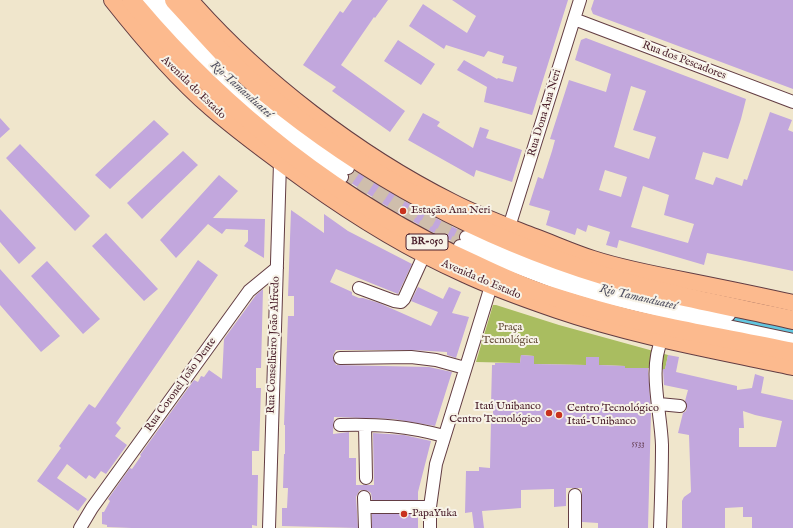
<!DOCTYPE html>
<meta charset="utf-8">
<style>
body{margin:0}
canvas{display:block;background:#f0e6cc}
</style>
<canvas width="793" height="528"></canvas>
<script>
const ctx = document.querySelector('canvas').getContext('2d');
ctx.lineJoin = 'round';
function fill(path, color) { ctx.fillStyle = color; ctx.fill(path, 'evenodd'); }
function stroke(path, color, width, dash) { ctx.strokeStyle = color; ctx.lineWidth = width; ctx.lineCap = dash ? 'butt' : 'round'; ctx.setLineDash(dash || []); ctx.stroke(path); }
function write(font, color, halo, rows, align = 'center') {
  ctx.font = font + ' "IM FELL English",serif'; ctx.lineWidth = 4; ctx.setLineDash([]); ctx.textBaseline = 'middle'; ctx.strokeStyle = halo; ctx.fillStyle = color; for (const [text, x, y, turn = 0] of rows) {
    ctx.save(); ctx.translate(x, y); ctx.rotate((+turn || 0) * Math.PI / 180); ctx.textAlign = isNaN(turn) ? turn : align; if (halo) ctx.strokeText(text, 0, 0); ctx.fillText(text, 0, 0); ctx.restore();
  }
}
fill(new Path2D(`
 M493,305H496L559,325L668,355L665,370L652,368H625V366L599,365V357H586V365L534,364V356L521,355L520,363L476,362Z`), '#a9bd60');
stroke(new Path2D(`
 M194,46L212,65L256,105
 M708,314L793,333`), '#62c6df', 19);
fill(new Path2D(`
 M352,0H388L375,18L374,17L341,65L405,111L390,132L332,91L336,87L303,65L340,11L343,13Z
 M452,0H568L532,115L484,102L487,87L457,70L464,60L497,79L498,78L513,82L517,67L502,63L504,56L488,51L484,57L446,45L444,49L409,26L423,4L467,33L476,16Z
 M594,0H793V89L593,14L591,9Z
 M586,38L746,99L741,119L728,159L703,152L695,179L713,185L716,177L742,186L744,179L747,180L770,112L792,120L788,130L793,132V271L707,253L704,265L619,240L617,248L606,245L610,232L588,225L586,232L577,228L575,235L546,225L550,211L529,205L538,177L543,179L552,151L555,140L550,139L569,80L606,92L611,74L575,60L581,40ZM631,86L646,91L633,130L656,137L649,159L614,147ZM605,170L627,177L621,197L599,190ZM643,186L669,195L664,215L694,224L688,243L631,227Z
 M398,40L435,64L421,85L384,61Z
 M423,113L440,122L437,126L473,148L480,127L489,130L486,138L522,150L512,182L476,170L474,177L408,140Z
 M0,118L10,129L0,138Z
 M154,120L169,134L110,189L95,175Z
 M20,144L90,216L75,231L6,158Z
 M183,151L198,165L142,219L127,203Z
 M355,171L420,210L461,231L459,235V239L454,242L430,231L383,204L348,181L349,175Z
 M219,175L238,191L213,218L265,219L264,258L244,246L248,241V230L226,229L222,234L208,224L176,258L160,240Z
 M0,209L36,248L19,264L0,242Z
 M291,210L324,233V214L348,231L412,264L398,294L336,269L330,282L352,292V295L359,298H363L379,303L431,326L438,312L411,301L418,287L443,299L449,287L461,292L452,313L469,317L456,358L447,355V352L411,350H336L333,355V358L336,365L429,367L452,372L435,426L393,419L334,417L333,434L349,432V458H356V485H374L373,433L404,435L431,441L418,492V500H372L371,493L368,491L364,490H360L358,493L356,497L358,528L282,526V508H287L288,488H283L284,454H285V425H284L288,316H294V296H288Z
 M106,233L158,289L144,301L92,246Z
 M198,260L218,275L116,423L121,428L115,436L127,445L106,474L101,471L95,479L89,475L86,479L67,464L57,478L87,499L78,511L37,481L61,448L59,446L89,404L95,408Z
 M47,261L100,319L83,334L31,276Z
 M0,269L60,336L41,352L0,305Z
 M263,289L261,368H256V388H261L259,451H252V475H258L257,526L252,525V528H132L107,527V525L102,524V512H104L110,501L108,499L130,468L132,469L141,456L140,455L194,380L198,382L201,376L204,377L209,370L222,379L224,339L256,295Z
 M521,355L534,356V364L586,365V357H599V365L625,366V368H648L651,412L648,528H598V523L582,522V488H566V506L554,507V489L521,490V508L482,511L484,528H474L472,512L465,513L466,471H479V467L490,468L491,421H493V405H491L492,365H495V363H520Z
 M668,355L679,357L676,372L737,386V390L752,388L755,374L764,377L761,393L793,400V528H752V517H743V507L725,508V528H682V501L684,497L691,492L689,435L678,433L683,413L686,411L687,407L685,401L688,390L664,385L663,369H665ZM743,411L755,415L782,421L776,447H739V428H744Z
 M372,514H418V528H372Z`), '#c2a7dd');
stroke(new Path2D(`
 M348,168C387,196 422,216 466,237
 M342,177C380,203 418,228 460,246`), '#cfbeac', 12, [12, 6]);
const minor = new Path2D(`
 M146,0C162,18 176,36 192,53C237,100 290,140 342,177
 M159,0L207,52L234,76
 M574,19L793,102
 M252,92L268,107L348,168
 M509,227L580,0
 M466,237L553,272L609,289L729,315
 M460,246L557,283L607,298L681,316L793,340
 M359,288L394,301L401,302L404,299L424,255
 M340,358L411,357L436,360L465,368
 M659,404L680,406
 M340,425C379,424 407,426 444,436
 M365,425L366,478
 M364,497L365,528
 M365,507H430
 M80,528L92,508L249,291L277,268
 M269,528L280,163
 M430,528V507L436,464L491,286
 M575,528V495
 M660,528C661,500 662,473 662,445C661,412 648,369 662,339`);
const major = new Path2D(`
 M112,0C142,38 175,77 211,108C241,134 274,158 306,181C356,217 408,249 464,274C494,288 525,299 557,310C633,336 714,350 793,367
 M190,0C259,79 358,155 452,202C479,216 507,226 535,237C554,244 574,253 593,259C624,269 656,275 688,281C723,288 758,295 793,303`);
const highway = new Path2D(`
 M131,0C224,112 342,204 474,264C497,275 521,286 545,294C585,307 627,319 668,327C710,336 751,343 793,352
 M174,0C203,31 231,65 264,92C366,176 478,237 605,276C666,295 730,306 793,320`);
stroke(minor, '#633d43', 14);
stroke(major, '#633d43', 18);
stroke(highway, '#633d43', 20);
stroke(minor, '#fff', 12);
stroke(major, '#fcba8e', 16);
stroke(highway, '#fcba8e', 18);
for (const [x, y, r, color] of [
 [403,211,4,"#c8321e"],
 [549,413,4,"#c8321e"],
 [559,415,4,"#c8321e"],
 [404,514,4,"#c8321e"]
]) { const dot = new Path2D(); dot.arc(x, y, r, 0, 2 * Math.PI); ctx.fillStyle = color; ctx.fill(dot); stroke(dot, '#f7f3e8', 1.5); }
write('9px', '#684158', null, [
 ["5533",638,444]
]);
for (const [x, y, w] of [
 [427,242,42]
]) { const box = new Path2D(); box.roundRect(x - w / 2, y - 8, w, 16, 3); ctx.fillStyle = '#f7f3e8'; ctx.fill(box); stroke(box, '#4a1f2b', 1); }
write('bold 10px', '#4a1f2b', null, [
 ["BR-050",427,242]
]);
write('11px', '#4a1f2b', '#f7f3e8', [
 ["Rua dos Pescadores",684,61,21],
 ["Avenida do Estado",193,88,44],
 ["Rua Dona Ana Neri",545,113,-73],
 ["Avenida do Estado",481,280,23],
 ["Rua Conselheiro João Alfredo",274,345,-88],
 ["Rua Coronel João Dente",181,385,-54]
]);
write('11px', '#4a1f2b', '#f7f3e8', [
 ["Estação Ana Neri",411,211],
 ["Itaú Unibanco",541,407,"right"],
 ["Centro Tecnológico",541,420,"right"],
 ["Centro Tecnológico",567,409],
 ["Itaú-Unibanco",567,422],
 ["PapaYuka",412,514]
], 'left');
write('11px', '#664e3b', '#f7f3e8', [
 ["Praça",510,328],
 ["Tecnológica",510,341]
]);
write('italic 12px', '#515161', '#f7f3e8', [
 ["Rio Tamanduateí",241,90,42],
 ["Rio Tamanduateí",638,298,13]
]);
</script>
